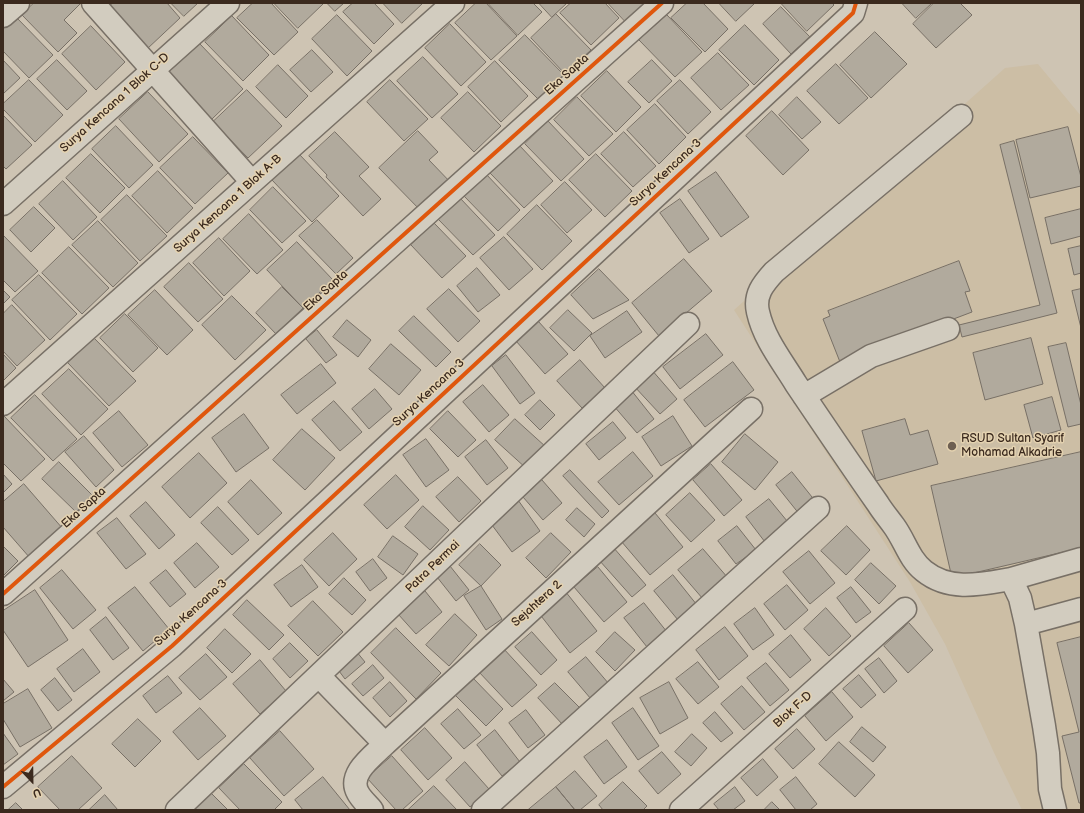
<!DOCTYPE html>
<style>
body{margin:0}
#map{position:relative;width:1084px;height:813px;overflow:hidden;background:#cec4b3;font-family:"Balsamiq Sans",sans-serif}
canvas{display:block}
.frame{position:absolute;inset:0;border:4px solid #3b2a1e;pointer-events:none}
.north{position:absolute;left:12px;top:761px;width:40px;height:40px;-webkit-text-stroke:3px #e4d2b0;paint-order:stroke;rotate:158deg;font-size:11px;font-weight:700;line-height:16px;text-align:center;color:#3b2a1e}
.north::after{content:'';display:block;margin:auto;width:14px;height:18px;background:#3b2a1e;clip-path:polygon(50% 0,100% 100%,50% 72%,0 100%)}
</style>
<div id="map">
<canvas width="1084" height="813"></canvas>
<div class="frame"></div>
<div class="north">U</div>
</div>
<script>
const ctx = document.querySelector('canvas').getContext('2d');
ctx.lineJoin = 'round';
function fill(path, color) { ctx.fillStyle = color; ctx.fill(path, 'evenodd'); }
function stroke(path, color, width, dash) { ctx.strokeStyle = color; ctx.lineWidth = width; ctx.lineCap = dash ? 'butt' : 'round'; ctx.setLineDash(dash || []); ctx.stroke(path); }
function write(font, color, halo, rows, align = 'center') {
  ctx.font = font + ' "Balsamiq Sans",sans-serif'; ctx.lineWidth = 3; ctx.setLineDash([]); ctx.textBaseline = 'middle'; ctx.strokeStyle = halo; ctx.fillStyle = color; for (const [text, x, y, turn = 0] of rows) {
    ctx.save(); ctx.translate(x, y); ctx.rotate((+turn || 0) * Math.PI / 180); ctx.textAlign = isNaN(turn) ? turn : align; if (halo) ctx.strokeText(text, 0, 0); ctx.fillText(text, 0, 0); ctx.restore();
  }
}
fill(new Path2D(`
 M1038,64L1081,116V810H1022L996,757L945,644L910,582L734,310L1005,68Z`), '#ccbea5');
const building = new Path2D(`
 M34,3H81L64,20L77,33L58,52L22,15Z
 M113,3H167L180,18L147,49L108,8Z
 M171,3H198L184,16Z
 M253,3H271L298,32L274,55L237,18Z
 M274,3H322L323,4L298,28Z
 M327,3H344L335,11Z
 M353,3H374L394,24L374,44L343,12Z
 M383,3H423L402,23Z
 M476,3H486L517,36L491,60L455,23Z
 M488,3H533L542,12L518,35Z
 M539,3H567L552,17Z
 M571,3H605L619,18L591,45L560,13Z
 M608,3H646L626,22Z
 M687,3H703L728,29L705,52L671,18Z
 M719,3H755L736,21Z
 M781,3H832L834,5L807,31Z
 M902,3H932L916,18Z
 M934,3H960L972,15L936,48L913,24Z
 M781,7L810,37L791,54L763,24Z
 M556,14L591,50L565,74L531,38Z
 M337,15L372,51L347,76L312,39Z
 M667,15L702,52L675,77L639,40Z
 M232,16L269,55L243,81L205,42Z
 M16,17L53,55L29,78L3,51V29Z
 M450,24L486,62L461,86L425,48Z
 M745,25L779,60L754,85L719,50Z
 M91,26L125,62L96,90L62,54Z
 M875,32L907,64L871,98L840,65Z
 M525,35L564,75L538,99L499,60Z
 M200,44L243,89L211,120L167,74Z
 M312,50L333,72L311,92L290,70Z
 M718,53L749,85L721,110L691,78Z
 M423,57L458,94L432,118L397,81Z
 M3,60L20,78L3,94Z
 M57,60L87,91L67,110L37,79Z
 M652,60L672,81L649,103L628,82Z
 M495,61L528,96L501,122L468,87Z
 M836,64L868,98L839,124L807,91Z
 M278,65L308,96L286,118L256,87Z
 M607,71L641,107L616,132L581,96Z
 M29,80L63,115L35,142L3,109V104Z
 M390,80L428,119L404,141L367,102Z
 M680,80L711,112L688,134L657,101Z
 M247,90L282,126L248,158L213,122Z
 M148,92L188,134L159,162L119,119Z
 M468,92L501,126L474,152L441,118Z
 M577,97L613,134L589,156L554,120Z
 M797,97L821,122L802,139L779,115Z
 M655,104L686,137L659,164L627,130Z
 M772,111L809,150L783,175L746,136Z
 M3,115L32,145L6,169L3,166Z
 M548,121L584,159L561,181L525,144Z
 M116,126L153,165L129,188L92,149Z
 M1068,127L1081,177V186L1030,198L1016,140Z
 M418,131L438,152L429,160L454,186L424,214L379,168Z
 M335,132L369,167L359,176L381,199L363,216L326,177L327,175L309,156Z
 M624,132L656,166L633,187L601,154Z
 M193,137L228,173L195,204L160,168Z
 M1014,141L1057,313L962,337L959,325L1040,305L1000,145Z
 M519,145L553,181L524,208L490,173Z
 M91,154L125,188L100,213L66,178Z
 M299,154L339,196L312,222L272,180Z
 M596,154L632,191L605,217L569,180Z
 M158,171L193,208L167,233L132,196Z
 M716,172L749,217L721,237L688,191Z
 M486,174L520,210L498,231L463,195Z
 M63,181L97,217L73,240L39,204Z
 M565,182L592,210L567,233L541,205Z
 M273,187L306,221L282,243L250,210Z
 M127,195L167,236L140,261L101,220Z
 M460,198L495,235L473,255L438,219Z
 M680,199L709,239L689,253L660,213Z
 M537,205L572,241L542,270L507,234Z
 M34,207L55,228L31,252L10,230Z
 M1081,209V236L1051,244L1045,218Z
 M249,214L283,250L257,274L223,239Z
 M317,220L353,258L336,274L299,236Z
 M98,221L138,263L113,287L72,245Z
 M434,223L466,256L442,278L411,245Z
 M3,235L38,271L15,292L3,280Z
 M504,237L533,269L509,290L480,258Z
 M219,238L250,271L224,296L193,263Z
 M297,242L333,280L303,308L267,270Z
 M1081,246V273L1074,275L1068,249Z
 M69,247L109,288L82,314L42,273Z
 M684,259L712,291L659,336L632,303Z
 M959,261L970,291L965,292L972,312L840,362L823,319L830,316L828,311Z
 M189,263L223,299L198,322L164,287Z
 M477,268L500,295L478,312L457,286Z
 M599,269L629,300L593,319L571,295Z
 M39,275L77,314L50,340L12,300Z
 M282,287L303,308L276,334L256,313Z
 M449,289L480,321L458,342L427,309Z
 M1081,289V328L1072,291Z
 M3,290L10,297L3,304Z
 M155,290L193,330L167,355L128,315Z
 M232,296L266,330L235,360L202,325Z
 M12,305L45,340L17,366L3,351V314Z
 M568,310L592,333L574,351L550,328Z
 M627,311L642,332L605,358L590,336Z
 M125,314L158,348L133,372L100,338Z
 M414,316L451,352L436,367L399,331Z
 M347,320L371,340L358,357L333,337Z
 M538,321L568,354L545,374L516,341Z
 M317,330L337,355L326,363L306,339Z
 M706,334L723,355L680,389L663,367Z
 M94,338L136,381L109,406L68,363Z
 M1031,338L1043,384L985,400L973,353Z
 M1066,343L1081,405V424L1068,427L1048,347Z
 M391,344L421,370L399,395L369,369Z
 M3,354L16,368L3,381Z
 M506,355L535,393L520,404L492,366Z
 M580,360L605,388L582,408L557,381Z
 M733,362L754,390L705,427L684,400Z
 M321,364L336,383L297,414L281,395Z
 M69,369L108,409L81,435L42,394Z
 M651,369L677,399L660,414L633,385Z
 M483,385L509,415L489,432L463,402Z
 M375,389L392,409L369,429L352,409Z
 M631,390L654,419L637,433L613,405Z
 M35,395L77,439L53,461L11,418Z
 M1052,397L1061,430L1033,438L1024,405Z
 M540,400L555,415L540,430L525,415Z
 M334,401L362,432L340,451L312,420Z
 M119,411L148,445L122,467L93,433Z
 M448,411L476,440L458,457L430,429Z
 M244,414L269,448L236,472L212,438Z
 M4,416L45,459L21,481L3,463V417Z
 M673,416L692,446L661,466L642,437Z
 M515,419L546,447L527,469L495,440Z
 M905,419L910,435L928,430L938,464L876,481L862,431Z
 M613,422L626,438L599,460L586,444Z
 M302,429L335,458L305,490L273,460Z
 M745,434L778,462L755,490L722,462Z
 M84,436L114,470L96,487L65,452Z
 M426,439L449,470L426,487L403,455Z
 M486,440L508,468L487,485L465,457Z
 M633,452L653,476L619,505L598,482Z
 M1081,452V548L952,578L931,486Z
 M199,453L227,483L190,518L162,487Z
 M59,462L92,495L76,512L42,479Z
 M711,464L742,500L724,516L693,480Z
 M570,470L609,511L602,518L563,476Z
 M792,472L816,502L800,515L776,485Z
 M3,474L12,484L3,493Z
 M396,475L419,500L387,529L364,505Z
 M458,477L481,501L459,522L436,497Z
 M251,480L282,513L258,535L228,502Z
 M542,480L562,503L543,520L523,497Z
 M24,484L63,529L30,558L3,527V502Z
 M690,493L715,520L691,542L666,515Z
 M769,499L792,527L768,546L746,517Z
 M518,500L540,531L512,552L489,521Z
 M146,502L175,535L159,549L130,516Z
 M423,506L449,530L430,550L405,527Z
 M218,507L249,540L232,555L201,523Z
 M577,508L595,524L584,537L566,520Z
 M655,513L683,547L650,575L621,541Z
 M117,518L146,554L126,569L97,533Z
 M737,526L756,550L736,564L718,541Z
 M847,526L870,550L846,575L821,551Z
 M333,533L357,559L329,586L304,560Z
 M551,533L571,552L546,578L526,558Z
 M393,536L418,554L403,575L378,557Z
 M197,543L219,567L195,588L174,563Z
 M480,544L501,565L481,586L459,565Z
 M3,546L18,561L3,576Z
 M613,547L646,585L632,597L599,560Z
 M703,549L728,578L703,599L678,570Z
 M809,551L835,583L810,604L783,572Z
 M373,559L387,578L370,591L356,572Z
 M871,563L896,586L879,604L855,580Z
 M302,565L318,587L291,607L274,585Z
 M450,566L469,590L456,601L437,577Z
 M598,567L627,602L604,622L574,587Z
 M62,570L96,610L73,629L40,588Z
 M166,570L186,594L170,607L150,583Z
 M673,575L697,605L678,620L654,591Z
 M344,578L366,600L352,615L329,594Z
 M787,585L808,610L785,630L764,604Z
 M481,586L502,619L486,630L464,596Z
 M135,587L169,629L143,651L108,608Z
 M851,587L871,612L856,623L837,598Z
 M35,590L68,640L28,667L3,630V611Z
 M425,591L442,612L416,634L398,614Z
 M565,591L597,631L570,653L538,612Z
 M247,600L284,635L269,650L233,615Z
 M313,601L343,632L318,656L288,626Z
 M644,603L667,632L647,647L624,618Z
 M755,608L774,635L753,650L734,624Z
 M826,608L851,636L829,656L804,629Z
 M455,614L477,635L449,666L426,645Z
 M106,617L129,648L113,660L90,630Z
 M909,623L933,650L908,673L884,646Z
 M725,627L748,656L719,680L696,650Z
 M396,628L441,673L416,699L371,653Z
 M225,629L251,654L232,673L207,648Z
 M532,632L557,660L541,675L515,647Z
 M615,632L635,650L615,671L596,652Z
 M791,635L811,660L790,678L769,654Z
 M1081,637V803H1079L1062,736L1079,732L1057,643Z
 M290,643L308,661L290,678L273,659Z
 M503,648L537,685L512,707L478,671Z
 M83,649L100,672L74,692L57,669Z
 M356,651L365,662L345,679L336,667Z
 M206,654L227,677L200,700L179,678Z
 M586,657L609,684L591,699L568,672Z
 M879,658L897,681L884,693L865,669Z
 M260,660L286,691L260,714L233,684Z
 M698,662L719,687L698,704L676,679Z
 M766,663L789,690L770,706L747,678Z
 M373,665L384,678L363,696L352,684Z
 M859,675L876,695L861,708L843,689Z
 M168,676L182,693L156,713L143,696Z
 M471,676L503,709L486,726L453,693Z
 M55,678L72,700L58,711L41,690Z
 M3,679L14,692L3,701Z
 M390,682L407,701L390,717L373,698Z
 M669,682L688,718L660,734L640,698Z
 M555,683L580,708L563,725L538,698Z
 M742,686L765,712L744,730L721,704Z
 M28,689L52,728L20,747L3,719V704Z
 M832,692L853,717L826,741L805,716Z
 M200,708L226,736L198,760L173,732Z
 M633,708L659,746L638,760L612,723Z
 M458,709L481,735L464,749L441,724Z
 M526,710L545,735L528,748L509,723Z
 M715,712L733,733L721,742L703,723Z
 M138,719L161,741L135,767L112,744Z
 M862,727L886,747L873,762L850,742Z
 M425,728L452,758L428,780L401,750Z
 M797,729L815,749L793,769L775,749Z
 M495,730L520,762L502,776L477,745Z
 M280,731L314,769L284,796L250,758Z
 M3,733L18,754L3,765Z
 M692,734L707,748L691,766L675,752Z
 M607,740L627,767L604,784L584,757Z
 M839,742L875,775L855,797L819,764Z
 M662,752L681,774L658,794L639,771Z
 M72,756L102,788L78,810H60L38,787Z
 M392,756L423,791L402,810H396L367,778Z
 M763,759L778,777L757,796L741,778Z
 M465,762L489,789L470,807L446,780Z
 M244,764L282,802L274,810H240L219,788Z
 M575,771L597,796L580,810H575L556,787Z
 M323,777L350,810H303L295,800Z
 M796,777L817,804L810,810H796L780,790Z
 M623,782L647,806L643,810H603L599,805Z
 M434,786L457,810H408Z
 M556,787L575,810H528Z
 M735,787L745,801L733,810H719L714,804Z
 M210,792L228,810H192Z
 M105,795L118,810H89Z
 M772,802L780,810H764Z
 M16,803L23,810H8Z`);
fill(building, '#b1aa9d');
stroke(building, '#787066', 1);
const minor = new Path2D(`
 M93,3L252,182
 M3,16L18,3
 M961,116L774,272C763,284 754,295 758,312C764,339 782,361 796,384C823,424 850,464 878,504C883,512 889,519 894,526C905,541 909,559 924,571C950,592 982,584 1011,579L1020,598L1026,624L1044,726L1048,753L1050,789L1055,810
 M3,204L228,3
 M804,396L871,356L948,329
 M3,404L453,3
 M1011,579L1081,559
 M3,594L662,3
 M1026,624L1081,609
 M319,676L385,744
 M3,787L172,646L853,13L856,3
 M177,810L688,324
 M372,810C368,805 361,799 358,793C347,774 373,756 385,744L751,409
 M483,810L818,508
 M681,810L905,609`);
stroke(minor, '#787066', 25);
stroke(minor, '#d2ccbf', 22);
stroke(new Path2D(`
 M3,594L662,3
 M3,787L172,646L853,13L856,3`), '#df570d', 4);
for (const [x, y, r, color] of [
 [952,446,5,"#6e6052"]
]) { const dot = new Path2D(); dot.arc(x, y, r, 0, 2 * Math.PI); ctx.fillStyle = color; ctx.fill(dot); stroke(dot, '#e4d2b0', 1.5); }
write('12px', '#3b2a1e', '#e4d2b0', [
 ["Eka Sapta",567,75,-42],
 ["Surya Kencana 1 Blok C-D",115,103,-42],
 ["Surya Kencana 3",666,173,-43],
 ["Surya Kencana 1 Blok A-B",228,204,-42],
 ["Eka Sapta",326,291,-42],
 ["Surya Kencana 3",429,393,-43],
 ["Eka Sapta",84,508,-42],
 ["Patra Permai",433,567,-44],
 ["Sejahtera 2",537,604,-42],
 ["Surya Kencana 3",191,613,-42],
 ["Blok F-D",793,710,-42]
]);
write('12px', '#3b2a1e', '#e4d2b0', [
 ["RSUD Sultan Syarif",961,439],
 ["Mohamad Alkadrie",961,453]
], 'left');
</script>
